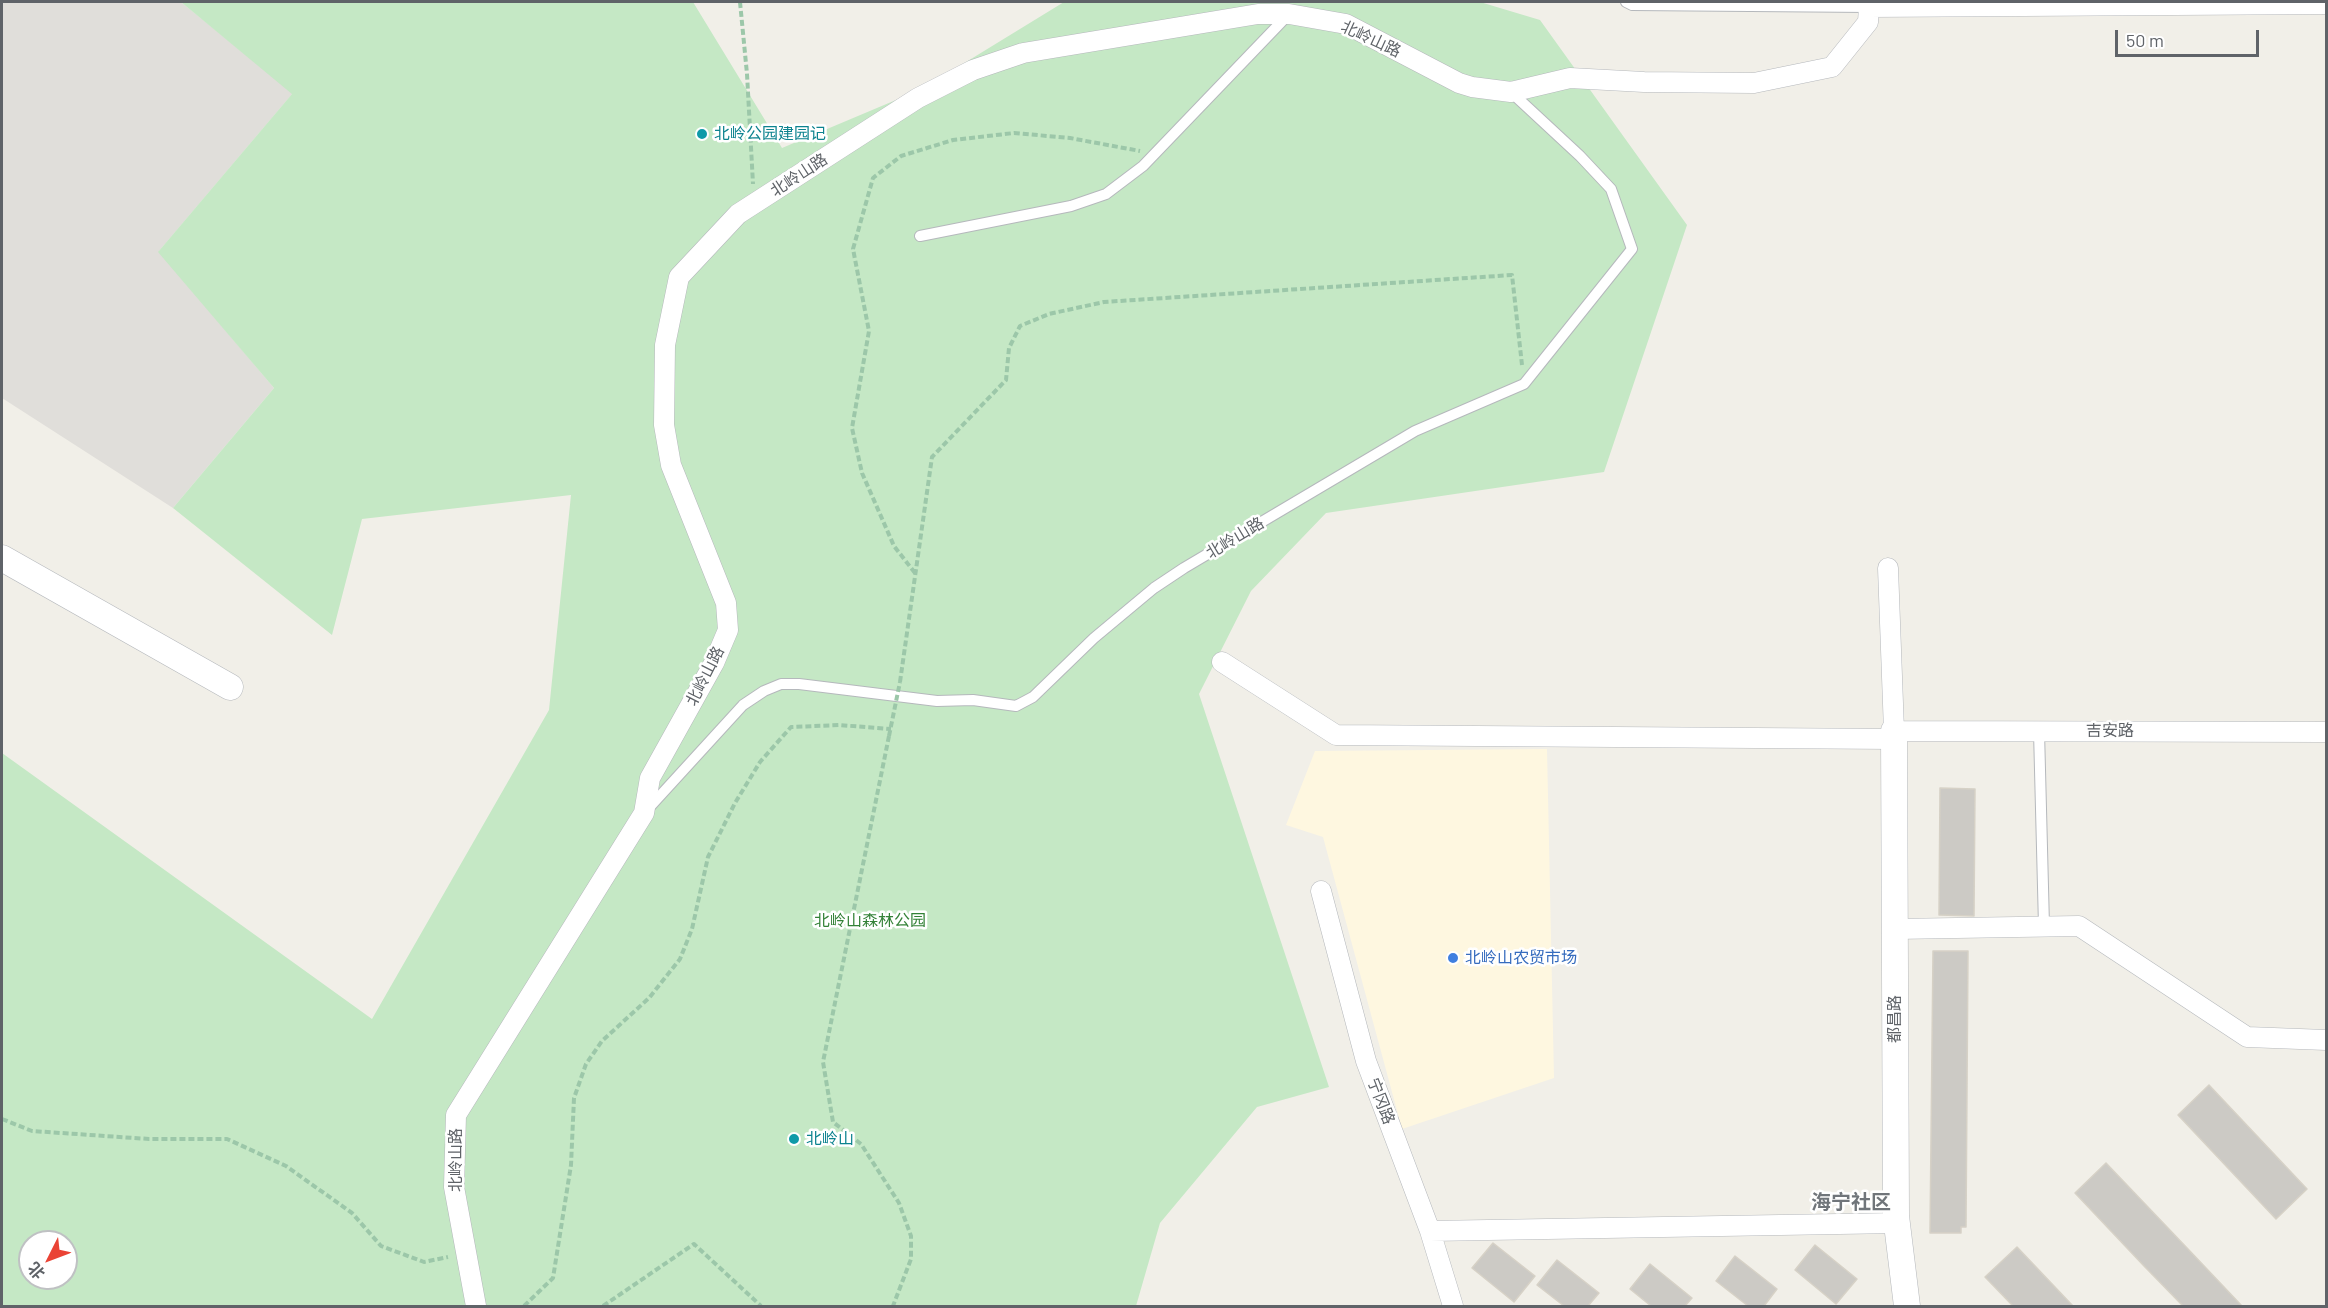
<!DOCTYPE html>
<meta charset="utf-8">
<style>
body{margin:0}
#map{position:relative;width:2328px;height:1308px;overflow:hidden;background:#f1efe8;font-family:Barlow,"Noto Sans SC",sans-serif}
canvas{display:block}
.frame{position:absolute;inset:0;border:3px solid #5f6368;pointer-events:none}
.north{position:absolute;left:18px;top:1230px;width:60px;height:60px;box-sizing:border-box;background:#fff;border:2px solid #bfc1c3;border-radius:50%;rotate:228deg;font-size:16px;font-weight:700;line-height:24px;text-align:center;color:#5f6368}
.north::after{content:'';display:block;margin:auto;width:21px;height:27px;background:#ea4335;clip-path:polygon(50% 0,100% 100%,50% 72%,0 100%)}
.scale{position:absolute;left:2115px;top:30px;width:144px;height:27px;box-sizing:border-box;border:3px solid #5f6368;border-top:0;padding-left:8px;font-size:18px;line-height:21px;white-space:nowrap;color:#5f6368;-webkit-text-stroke:4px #fff;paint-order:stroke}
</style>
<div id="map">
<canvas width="2328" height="1308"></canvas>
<div class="frame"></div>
<div class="north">北</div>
<div class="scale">50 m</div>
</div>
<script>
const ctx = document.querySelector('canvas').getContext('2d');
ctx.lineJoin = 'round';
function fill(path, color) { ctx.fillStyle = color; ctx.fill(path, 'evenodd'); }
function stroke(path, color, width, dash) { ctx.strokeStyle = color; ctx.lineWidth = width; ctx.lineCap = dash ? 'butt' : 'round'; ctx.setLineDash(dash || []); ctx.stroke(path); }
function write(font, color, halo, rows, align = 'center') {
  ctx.font = font + ' Barlow,"Noto Sans SC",sans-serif'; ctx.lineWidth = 5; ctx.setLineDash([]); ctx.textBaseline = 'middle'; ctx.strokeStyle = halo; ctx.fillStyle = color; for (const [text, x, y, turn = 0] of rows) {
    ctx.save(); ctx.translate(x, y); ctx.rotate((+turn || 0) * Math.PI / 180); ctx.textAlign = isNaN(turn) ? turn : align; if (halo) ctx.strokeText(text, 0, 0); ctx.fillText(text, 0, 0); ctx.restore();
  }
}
fill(new Path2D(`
 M1547,749L1554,1078L1402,1129L1323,837L1286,825L1315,751Z`), '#fef7e0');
fill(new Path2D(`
 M2,2H181L293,93L159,251L274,388L173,508L2,398Z`), '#e0deda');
fill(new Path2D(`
 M181,2H693L782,148L922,89L1064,2H1480L1540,20L1687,225L1604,472L1326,513L1251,591L1199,694L1329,1087L1257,1107L1160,1223L1136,1306H2V753L372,1019L549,710L571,495L362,519L332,635L173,508L274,388L158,252L292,94ZM30,1242H66V1278H30Z`), '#c5e8c5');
const building = new Path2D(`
 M1940,788L1975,789L1974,916L1939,915Z
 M1933,951H1968L1966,1227H1961V1233H1930Z
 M2209,1085L2307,1189L2276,1219L2178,1115Z
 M2106,1163L2188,1249L2242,1306H2183L2144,1266L2075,1193Z
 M1493,1243L1535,1276L1514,1302L1472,1268Z
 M1815,1245L1857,1279L1836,1304L1795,1270Z
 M2017,1247L2073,1306H2013L1985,1277Z
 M1735,1256L1777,1289L1764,1306H1748L1716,1281Z
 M1557,1260L1599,1293L1588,1306H1564L1537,1285Z
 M1650,1264L1692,1298L1685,1306H1651L1630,1289Z`);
fill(building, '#cccac5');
stroke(building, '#d6d1c6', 1.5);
const service = new Path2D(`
 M1626,2L1632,5L1869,7
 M920,236L1071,206L1106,194L1143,166L1288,15
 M2039,731L2044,926
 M647,810L743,705L764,691L781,684H799L937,701L973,700L1016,706L1033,697L1094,638L1154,588L1184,568L1415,431L1524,384L1632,249L1611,189L1580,156L1511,92`);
const minor = new Path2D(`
 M1888,568L1894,731L2326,732
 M1222,662L1336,735L1894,739
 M1321,891L1366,1061L1430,1231L1453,1306
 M1895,929L2079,926L2247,1037L2326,1040
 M1430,1231L1897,1223
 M476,1306L454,1187L456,1115L644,813L650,778L714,663L728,630L726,603L671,465L664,425L665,345L679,277L738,214L918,98L973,70L1023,53L1258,14H1289L1346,24L1459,83L1472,87L1511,92L1570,78L1644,82L1754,83L1832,67L1868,22L1869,7L2326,4`);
const tertiary = new Path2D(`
 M2,558L230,687
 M1894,731L1896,1216L1907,1306`);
stroke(service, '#b5b8bc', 12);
stroke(minor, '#b5b8bc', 21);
stroke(tertiary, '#b5b8bc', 27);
stroke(new Path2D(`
 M740,2L747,74L753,184
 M915,573L894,546L862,473L852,428L869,331L853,249L873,178L901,156L953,140L1014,133L1070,138L1140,151
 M900,682L932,457L1006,380L1009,348L1020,326L1049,314L1104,302L1512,275L1522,365
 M889,736L823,1062L833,1122L861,1144L899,1203L911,1236V1259L893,1306
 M2,1119L32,1131L149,1139H227L286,1166L352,1213L381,1246L424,1262L448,1257
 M524,1306L553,1278L571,1165L574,1098L586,1064L602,1041L649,998L680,959L692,929L708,857L735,803L760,762L791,727L839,725L891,729
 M603,1306L694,1244L761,1306`), '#9cc7a9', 4, [6, 3]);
stroke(service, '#fff', 10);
stroke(minor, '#fff', 20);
stroke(tertiary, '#fff', 26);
stroke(new Path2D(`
 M889,736L900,682`), '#9cc7a9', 4, [6, 3]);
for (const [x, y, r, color] of [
 [702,134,6,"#0f9aa8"],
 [1453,958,6,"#3f7fe0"],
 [794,1139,6,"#0f9aa8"]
]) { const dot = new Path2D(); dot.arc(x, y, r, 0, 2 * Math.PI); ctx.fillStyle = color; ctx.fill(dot); stroke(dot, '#fff', 2); }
write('16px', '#5f6368', '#fff', [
 ["北岭山路",1371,39,25],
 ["北岭山路",799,175,-33],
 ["北岭山路",1235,538,-31],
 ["北岭山路",705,676,-63],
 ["吉安路",2110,731],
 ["都昌路",1895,1019,-90],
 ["宁冈路",1381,1101,69],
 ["北岭山路",456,1160,-90]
]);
write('16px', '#0d838f', '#fff', [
 ["北岭公园建园记",714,134],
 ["北岭山",806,1139]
], 'left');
write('16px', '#348238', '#fff', [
 ["北岭山森林公园",870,921]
]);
write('16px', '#366cbe', '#fff', [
 ["北岭山农贸市场",1465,958]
], 'left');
write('bold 20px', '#70757a', '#fff', [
 ["海宁社区",1851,1202]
]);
</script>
